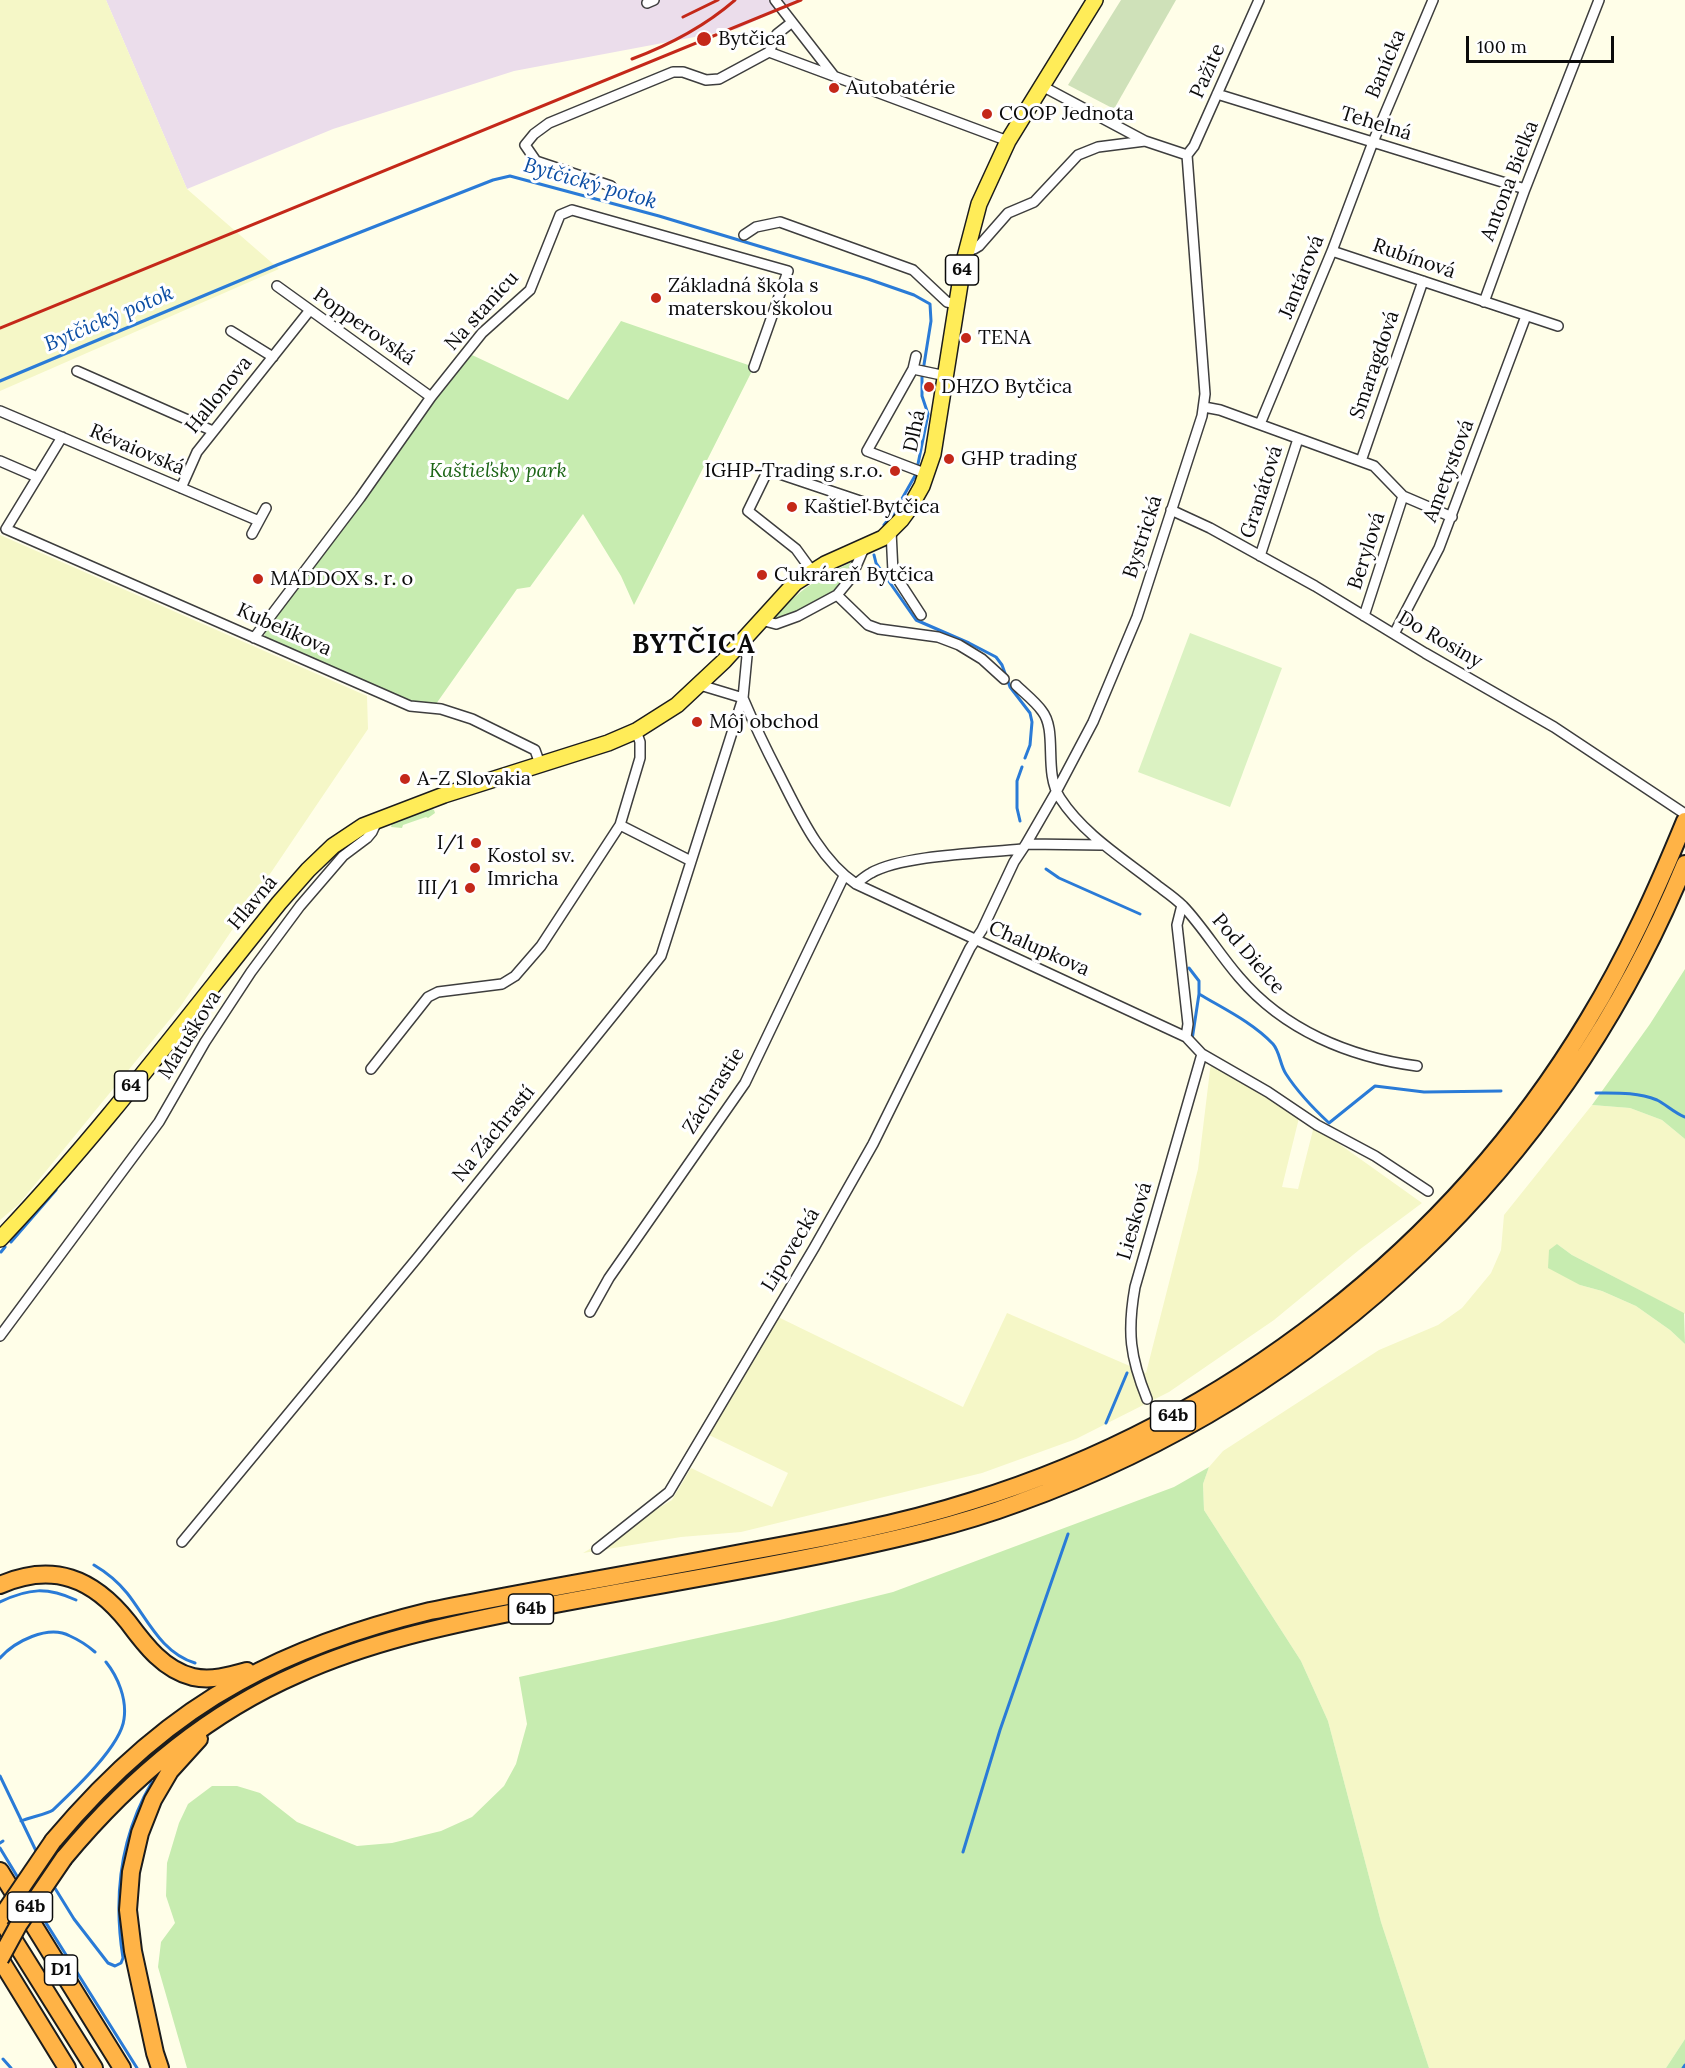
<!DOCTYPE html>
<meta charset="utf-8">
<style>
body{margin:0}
#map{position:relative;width:1685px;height:2068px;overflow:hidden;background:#fffee8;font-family:Lora,serif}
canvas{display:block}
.scale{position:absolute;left:1466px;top:36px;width:148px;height:27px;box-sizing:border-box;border:3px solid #0b0b0b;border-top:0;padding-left:8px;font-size:18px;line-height:21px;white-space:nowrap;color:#0b0b0b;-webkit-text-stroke:4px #fff;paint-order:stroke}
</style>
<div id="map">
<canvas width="1685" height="2068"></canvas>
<div class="scale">100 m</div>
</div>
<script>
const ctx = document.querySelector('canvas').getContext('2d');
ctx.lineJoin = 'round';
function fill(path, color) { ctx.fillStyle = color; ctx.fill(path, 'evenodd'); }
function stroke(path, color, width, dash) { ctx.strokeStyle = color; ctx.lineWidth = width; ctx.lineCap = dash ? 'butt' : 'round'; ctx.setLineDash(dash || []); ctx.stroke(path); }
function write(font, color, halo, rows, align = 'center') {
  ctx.font = font + ' Lora,serif'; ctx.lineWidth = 6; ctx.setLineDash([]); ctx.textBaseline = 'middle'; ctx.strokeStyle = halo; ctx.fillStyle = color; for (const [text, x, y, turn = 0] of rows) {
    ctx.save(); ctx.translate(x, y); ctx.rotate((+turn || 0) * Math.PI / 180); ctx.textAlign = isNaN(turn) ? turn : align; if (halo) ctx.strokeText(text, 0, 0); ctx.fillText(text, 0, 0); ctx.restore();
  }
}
fill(new Path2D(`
 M106,0H801L737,29L514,71L333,129L187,189Z`), '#ebddeb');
fill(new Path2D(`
 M0,0H106L187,189L279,269L0,391Z
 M0,535L367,696L368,729L180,1007L19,1204L0,1220Z
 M1211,1062L1299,1118L1282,1187L1298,1189L1314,1126L1422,1203L1359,1250L1274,1320L1169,1392L1076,1439L982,1473L741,1532L681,1537L583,1553L672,1500L691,1468L772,1507L788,1473L709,1435L778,1317L963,1407L1007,1313L1146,1373L1198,1169Z
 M1592,1105L1630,1108L1662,1120L1685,1139V1314L1572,1255L1557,1244L1580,1285L1602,1291L1636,1306L1670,1330L1685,1344V2039L1666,2068H1429L1381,1922L1328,1721L1301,1661L1204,1510L1203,1484L1209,1467L1223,1451L1379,1350L1438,1325L1462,1308L1491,1273L1501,1250L1504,1215Z`), '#f5f7c7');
fill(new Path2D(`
 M621,321L754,367L634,605L621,576L583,514L530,587L517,589L436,704H417L266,640L264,632L364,500L434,399L472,355L568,400Z
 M856,560L840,588L813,606L776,619L775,617C801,587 821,577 856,560Z
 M432,809L434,810L435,813L428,818L426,817L403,825L402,828L391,827L392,823Z
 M1685,969V1139L1662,1120L1630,1108L1592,1105L1650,1024Z
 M1557,1244L1572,1255L1684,1313L1685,1344L1670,1330L1636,1306L1602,1291L1580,1285L1548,1268L1549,1250Z
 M1209,1467L1203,1484L1204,1510L1301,1661L1328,1721L1381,1922L1429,2068H187L158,1967L161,1942L175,1923L166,1896L167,1863L179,1823L188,1804L212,1786H237L260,1793L297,1822L357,1846L392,1843L441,1831L472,1817L504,1786L516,1764L527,1724L519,1677L776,1621L893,1592L1174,1487Z
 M1685,2039V2068H1666Z`), '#c7ecb0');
fill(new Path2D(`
 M1121,0H1176L1114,109L1068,85Z`), '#cfe1b9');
fill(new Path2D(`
 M1190,633L1282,668L1230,807L1138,772Z`), '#dbf2c2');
stroke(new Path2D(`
 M0,381L277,265L493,180L510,176L659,216L868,279L914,295L930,304L931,321L922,377V396L928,414L916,474L895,511L884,525
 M874,555L876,563L916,620L969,643L996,657L1002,665L1010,687L1030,713L1032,722L1030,745L1025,758
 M1020,821L1017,808V781L1022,767
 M1046,869L1059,878L1140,914
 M1189,968L1199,981V994C1224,1009 1252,1022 1273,1044C1280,1052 1280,1065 1286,1074C1297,1091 1314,1109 1329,1123L1375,1086L1424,1092L1501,1091
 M1192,1040L1199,994
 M1596,1093C1617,1093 1637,1092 1657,1100C1667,1105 1674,1113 1685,1117
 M63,1181L171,1050
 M11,1242L56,1190
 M1,1252L5,1247
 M1106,1423L1127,1373
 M94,1565C106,1572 118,1582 127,1593C147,1618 161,1653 195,1663
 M0,1602C29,1588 47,1587 76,1600
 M0,1658C14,1642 48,1624 70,1636C79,1640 87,1645 95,1652
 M0,1776L38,1855
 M21,1821C30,1817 48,1814 53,1810C73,1791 121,1746 124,1719C127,1699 118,1677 106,1662
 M0,1843L3,1841
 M0,1848L20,1881
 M963,1852L1000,1730L1068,1534
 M53,1885L74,1919L108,1963L115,1966L121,1963L123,1958C113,1895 120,1837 152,1782
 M36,1907L137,2068
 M3,2059L11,2068
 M1683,2068L1685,2065`), '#2a7bd7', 3);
const street = new Path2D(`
 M775,0L834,76
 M647,3L654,0
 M769,52L1008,141
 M1217,94L1525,189
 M1187,155L1194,146L1259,0
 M611,186L536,161L525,145L534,134L549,123L673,72H683L706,80L719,79L769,52L777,34L791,23
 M744,235L756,227L780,222L913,270L947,302L957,304
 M966,251L974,249L979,246L1008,213L1034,202L1078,155L1098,147L1145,141
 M1332,251L1558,326
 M277,286L431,397
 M1484,302L1525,189L1599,0
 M231,331L273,357
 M916,356L913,369L867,451L927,474
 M913,369L946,376
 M77,371L213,431
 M1204,407L1220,410L1374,466L1403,496L1452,517
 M0,411L259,521
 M1260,424L1332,251L1373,142L1433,0
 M62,437L6,529L410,706L441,709L472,719L535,750L540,764
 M0,461L37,477
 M1361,461L1423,281
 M181,488L197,452L310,310
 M1171,510L1210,528L1315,586L1425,653L1554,727L1685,814
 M891,531L893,572L921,615
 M252,534L266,508
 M1260,556L1298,439
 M812,571L796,549L748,511L768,470L887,510
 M837,595L868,625L879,629L938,637L959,645L982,659L1004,679
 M1364,616L1403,496
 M761,620L776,624L798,616L837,595L851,578L864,548
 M1394,634L1439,548L1526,316
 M254,638L360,498L431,397L482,333L530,290L560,215L572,210L788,271L754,367
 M700,685L743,698
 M1016,685C1024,693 1035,701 1042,711C1058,731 1043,772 1060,798C1084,835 1124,859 1158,886C1166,892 1175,898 1183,906C1203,927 1219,954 1239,977C1284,1030 1349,1057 1417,1066
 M743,698C754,724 766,749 779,774C799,813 819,859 856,884L1186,1037L1202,1054L1268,1092L1317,1125L1375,1156L1428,1191
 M620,825L691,861
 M1026,844L1103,845
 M856,884C861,880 865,876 871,873C902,855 984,853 1022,849
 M1182,905L1177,925L1188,1024L1186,1037
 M371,1069L428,997L438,992L502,984L515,976L541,946L620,825L640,758V742L636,731
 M590,1312L609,1278L745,1083L844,876
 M0,1336L159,1122L205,1042L251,972L300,906L343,856L367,838L372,832L378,819
 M1147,1399C1130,1357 1127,1332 1135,1287L1202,1054
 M182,1542L418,1257L661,956L743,698L747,656L740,644
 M597,1549L669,1492L814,1248L873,1144L970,948L982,930L1014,862L1026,844L1056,792L1093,722L1137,617L1202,416L1205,394L1187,155L1145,141L1042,86`);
const primary = new Path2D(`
 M0,1239C100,1134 188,1016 279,903L308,870L333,846L363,826L444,795L608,743L636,731L677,705L724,661L795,583L825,564L883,538L901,520L909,509L922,486L933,454L963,265L979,204L1008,141L1095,0`);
const highway = new Path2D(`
 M0,1585C53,1562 93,1578 128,1622C145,1645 164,1670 193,1677C211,1681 229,1676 247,1671
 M53,1841C105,1779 167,1721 239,1682C298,1649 364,1627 430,1611C533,1590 637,1573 741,1553C819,1539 897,1525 972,1501C1227,1422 1451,1248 1588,1020C1627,956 1657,889 1685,821
 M64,1858C128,1781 206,1714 298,1674C369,1642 444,1626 519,1611C624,1590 730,1574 835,1552C897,1539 959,1525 1018,1503C1323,1393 1562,1163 1685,864
 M0,1871L122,2068
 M0,1918L94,2068
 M0,1959L67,2068
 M160,2068L155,2053L133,1951L128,1910L131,1872L140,1833L153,1800L170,1771L199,1739`);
stroke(street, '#3e3e3e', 12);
stroke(primary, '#1c1c1c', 18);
stroke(highway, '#1c1c1c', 20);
stroke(street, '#fff', 9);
stroke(primary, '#ffec58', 15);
stroke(highway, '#ffb346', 16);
stroke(new Path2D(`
 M683,17L718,0
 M632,59C669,45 704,27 735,0
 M0,328L801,0`), '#c42819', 3);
const highwayBridge = new Path2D(`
 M0,1919L53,1841
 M0,1959L19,1924L64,1858`);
stroke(highwayBridge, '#1c1c1c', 20, []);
stroke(highwayBridge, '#ffb346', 16);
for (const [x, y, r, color] of [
 [704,39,8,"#c42819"],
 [834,88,6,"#c42819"],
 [987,114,6,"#c42819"],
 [656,298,6,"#c42819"],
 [966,338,6,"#c42819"],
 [929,387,6,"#c42819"],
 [949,459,6,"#c42819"],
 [895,471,6,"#c42819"],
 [792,507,6,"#c42819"],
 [762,575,6,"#c42819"],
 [258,579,6,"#c42819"],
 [697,722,6,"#c42819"],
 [405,779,6,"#c42819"],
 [476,843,6,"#c42819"],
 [475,868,6,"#c42819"],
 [470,888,6,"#c42819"]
]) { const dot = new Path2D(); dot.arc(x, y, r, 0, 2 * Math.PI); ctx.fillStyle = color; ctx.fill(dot); stroke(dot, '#fff', 2); }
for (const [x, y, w] of [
 [962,270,33],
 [131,1086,33],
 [1173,1416,45],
 [531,1609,45],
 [30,1907,45],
 [61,1970,33]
]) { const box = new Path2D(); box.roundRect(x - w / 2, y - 15, w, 30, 4.5); ctx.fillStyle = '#fff'; ctx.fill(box); stroke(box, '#0b0b0b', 1.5); }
write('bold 18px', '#0b0b0b', null, [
 ["64",962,270],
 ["64",131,1086],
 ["64b",1173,1416],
 ["64b",531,1609],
 ["64b",30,1907],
 ["D1",61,1970]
]);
write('20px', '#0b0b0b', '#fff', [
 ["Bytčica",718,39],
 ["Autobatérie",846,88],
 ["COOP Jednota",999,114],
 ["Základná škola s",668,286],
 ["materskou školou",668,309],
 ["TENA",978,338],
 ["DHZO Bytčica",941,387],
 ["GHP trading",961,459],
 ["IGHP-Trading s.r.o.",883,471,"right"],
 ["Kaštieľ Bytčica",804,507],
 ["Cukráreň Bytčica",774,575],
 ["MADDOX s. r. o",270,579],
 ["Môj obchod",709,722],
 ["A-Z Slovakia",417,779],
 ["I/1",464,843,"right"],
 ["Kostol sv.",487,856],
 ["Imricha",487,879],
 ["III/1",458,888,"right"]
], 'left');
write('20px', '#0b0b0b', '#fff', [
 ["Banícka",1386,64,-67],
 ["Pažite",1208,71,-66],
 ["Tehelná",1376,124,17],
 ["Antona Bielka",1510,181,-69],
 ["Rubínová",1414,259,19],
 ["Jantárová",1302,277,-68],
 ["Na stanicu",482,311,-48],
 ["Popperovská",364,327,35],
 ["Smaragdová",1375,365,-71],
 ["Hallonova",219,395,-51],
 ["Dlhá",915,431,-78],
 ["Révaiovská",137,450,23],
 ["Ametystová",1449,471,-69],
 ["Granátová",1262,492,-72],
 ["Bystrická",1143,537,-72],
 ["Berylová",1367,551,-72],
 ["Kubelíkova",284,630,24],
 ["Do Rosiny",1440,640,30],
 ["Hlavná",253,903,-50],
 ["Chalupkova",1039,949,24],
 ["Pod Dielce",1248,954,49],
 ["Matuškova",190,1035,-58],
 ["Záchrastie",714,1091,-58],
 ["Na Záchrastí",494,1134,-51],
 ["Liesková",1135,1221,-74],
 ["Lipovecká",791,1250,-59]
]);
write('italic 20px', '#1d6617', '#fff', [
 ["Kaštieľsky park",498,471]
]);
write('italic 21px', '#0c4ea4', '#fff', [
 ["Bytčický potok",590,184,16],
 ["Bytčický potok",109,319,-23]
]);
ctx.letterSpacing = '1.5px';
write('bold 26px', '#0b0b0b', '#fff', [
 ["BYTČICA",694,646]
]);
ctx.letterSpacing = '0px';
</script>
